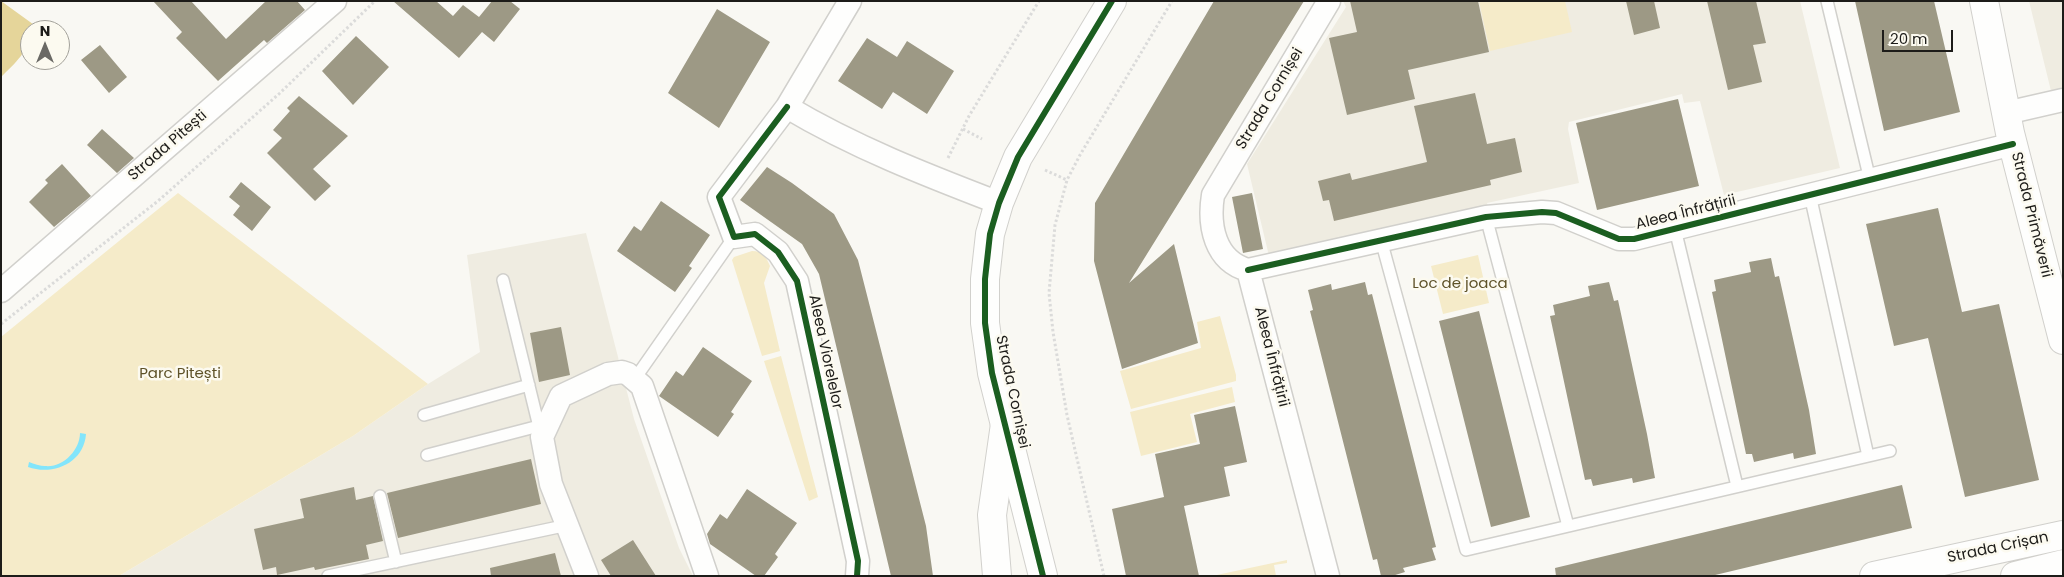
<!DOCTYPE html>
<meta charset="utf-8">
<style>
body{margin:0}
#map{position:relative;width:2064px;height:577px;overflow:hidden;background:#f9f8f3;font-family:Poppins,sans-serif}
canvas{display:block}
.frame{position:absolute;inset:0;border:2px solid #1d1c19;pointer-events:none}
.north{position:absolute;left:20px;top:20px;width:50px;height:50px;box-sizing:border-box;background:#fcfaf0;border:1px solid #a3a19a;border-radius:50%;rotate:0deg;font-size:14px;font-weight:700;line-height:20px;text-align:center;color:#1d1c19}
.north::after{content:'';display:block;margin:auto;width:18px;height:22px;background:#6a6965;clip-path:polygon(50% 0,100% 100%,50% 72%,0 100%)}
.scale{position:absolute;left:1882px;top:30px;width:71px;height:22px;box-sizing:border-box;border:2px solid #1d1c19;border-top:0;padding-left:6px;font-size:15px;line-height:18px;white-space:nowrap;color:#1d1c19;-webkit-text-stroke:4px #fcfaf0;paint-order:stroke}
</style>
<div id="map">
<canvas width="2064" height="577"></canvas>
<div class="frame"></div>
<div class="north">N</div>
<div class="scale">20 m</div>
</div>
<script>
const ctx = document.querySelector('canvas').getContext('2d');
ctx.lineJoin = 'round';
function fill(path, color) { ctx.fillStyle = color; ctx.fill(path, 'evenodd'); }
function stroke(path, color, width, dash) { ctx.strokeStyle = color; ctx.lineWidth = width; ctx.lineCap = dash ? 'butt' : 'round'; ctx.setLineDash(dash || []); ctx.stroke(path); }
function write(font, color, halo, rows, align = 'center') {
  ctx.font = font + ' Poppins,sans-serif'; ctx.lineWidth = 5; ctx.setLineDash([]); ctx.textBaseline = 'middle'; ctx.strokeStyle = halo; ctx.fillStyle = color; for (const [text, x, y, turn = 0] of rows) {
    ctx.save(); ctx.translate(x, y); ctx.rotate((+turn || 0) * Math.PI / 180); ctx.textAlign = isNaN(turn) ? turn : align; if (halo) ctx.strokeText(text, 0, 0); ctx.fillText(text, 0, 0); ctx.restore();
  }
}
fill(new Path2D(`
 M1343,1H1800L1840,168L1724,195L1700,101L1684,103L1682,94L1569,122L1568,129L1579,183L1487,203L1489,210L1269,256L1247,164L1346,7Z
 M2029,1H2063V88L2051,91Z
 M586,233L634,419L679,548L693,576H119L353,436L428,384L480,352L467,255Z`), '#efece1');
fill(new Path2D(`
 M1479,1H1565L1572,32L1490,51Z
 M178,193L428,384L353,436L119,576H1V337Z
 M752,251C763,251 766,257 770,266L764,283L780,351L762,356L732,260L734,257Z
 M1478,255L1489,303L1443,314L1431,266Z
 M1220,316L1236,375V381L1131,409L1120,371L1201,348L1197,322Z
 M781,356L818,497L809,501L764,361Z
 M1232,387L1235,402L1190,414L1197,442L1141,456L1130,412Z
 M1287,560V563L1274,565L1276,576H1212Z`), '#f5ebc9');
fill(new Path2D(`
 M1,1L37,27L35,30H30C30,51 15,63 1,77Z`), '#e5d59a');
fill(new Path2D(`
 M80,433L86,434C84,463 53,476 28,467L29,462C34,464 40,466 45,466C63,468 80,450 80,433Z`), '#83e5fb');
fill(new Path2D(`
 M153,1H191L226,39L266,1H297L305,10L267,43L264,40L218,81L176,38L182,32Z
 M393,1H436L453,16L463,5L479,17L492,1H510L520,9L494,42L482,32L459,58Z
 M1214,1H1304L1129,283L1174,244L1198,343L1122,369L1094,261L1095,203Z
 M1350,1H1478L1489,52L1408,70L1415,99L1347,115L1329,38L1357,32Z
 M1626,1H1654L1660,28L1634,35Z
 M1707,1H1756L1766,43L1753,45L1762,82L1728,90Z
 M1855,1H1934L1960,112L1884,131Z
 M717,9L770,42L719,128L668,93Z
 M356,36L389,67L353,105L322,71Z
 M867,38L897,57L907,41L954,71L927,114L893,92L882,109L838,81Z
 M100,45L127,77L109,93L81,60Z
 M1475,93L1487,144L1515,138L1522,172L1490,180L1491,185L1334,221L1329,200L1323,201L1318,181L1350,173L1352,180L1427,162L1414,106Z
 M299,96L348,136L313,169L331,186L315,201L267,153L282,138L273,130L290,111L287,108Z
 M1678,99L1699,186L1597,210L1576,123Z
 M102,129L134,158L117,173L87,145Z
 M62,164L91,196L54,227L29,202L48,183L45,180Z
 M767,167L792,183L834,214L858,260L926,526L933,576H891L819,274L802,244L740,200Z
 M241,182L271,207L252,231L233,215L240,206L229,197Z
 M1252,193L1263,249L1243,253L1232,197Z
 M661,201L710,235L689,266L692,268L675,292L617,251L634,226L641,231Z
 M1938,208L1962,312L1999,304L2039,480L1965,497L1928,338L1894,346L1866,224Z
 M1771,258L1775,277L1779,276L1809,410L1816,454L1794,459L1793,453L1754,462L1752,454H1746L1712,292L1716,291L1714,280L1751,272L1749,262Z
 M1365,282L1368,295L1372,294L1436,547L1432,548L1436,560L1403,568L1405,572L1392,576H1381L1377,559L1373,560L1310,311L1313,310L1308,290L1331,284L1332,290Z
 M1609,282L1614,301L1618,300L1647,434L1655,478L1633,483L1632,478L1593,486L1591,479L1585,480L1550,316L1555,315L1553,305L1590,296L1588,286Z
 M1479,311L1530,517L1491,527L1439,321Z
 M561,327L570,375L539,382L530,333Z
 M703,347L752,381L731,412L734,414L718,437L659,396L676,371L683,376Z
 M1235,406L1247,462L1224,467L1230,496L1184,506L1199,576H1126L1112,509L1164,497L1155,454L1200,444L1194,415Z
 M531,459L541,504L398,538L387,493Z
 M1902,485L1912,528L1711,576H1556L1555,568Z
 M354,487L356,500L373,496L383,541L366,545L369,559L315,570L314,567L277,575L276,567L263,570L254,529L304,518L300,499Z
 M747,489L797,523L775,554L778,557L764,576H756L710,544L707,534L720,514L727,519Z
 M633,540L656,576H611L601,560Z
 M555,553L561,576H491L490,568Z`), '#9d9985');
const service = new Path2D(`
 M1827,1L1870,180
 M1810,195L1868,456
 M1486,217L1568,526
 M1675,229L1737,486
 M1381,240L1466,550L1890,451
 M503,280L541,435
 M634,380L734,237
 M424,415L529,385
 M427,455L539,426
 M380,496L396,562
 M328,576L568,525`);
const minor = new Path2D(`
 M850,1L787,107C854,147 926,175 999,203
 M787,107L719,197L734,237L755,234L778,252L797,281L858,561L857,576
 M2006,113L2063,100
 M1248,270L1486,217L1542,212L1556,213L1619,239H1634L2013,144
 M1248,270C1215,261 1208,226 1213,195L1329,1
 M1248,270L1328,576
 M1,291L335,1
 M587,576L551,484L542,437L561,396L608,374L622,372L628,374L642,386L707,576`);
const tertiary = new Path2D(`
 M1984,1L2010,133L2063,340
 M1043,576L992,373L985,323V279L990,234L999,203L1018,157L1112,1`);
const secondary = new Path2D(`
 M997,576L992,515L1005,424
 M1874,576L2063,535
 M2015,576L2063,564`);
stroke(service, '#d1d0cc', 14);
stroke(minor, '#d1d0cc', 25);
stroke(tertiary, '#d1d0cc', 30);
stroke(secondary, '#d1d0cc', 30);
stroke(new Path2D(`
 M963,129L982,139
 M948,158L969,116L1039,1
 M1045,170L1067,180
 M1,324L158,201L280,93L375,1
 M1104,576L1067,415L1053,332L1049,293L1055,225L1067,180L1080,155L1172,1`), '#dbdbda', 3, [2.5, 2.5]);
stroke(service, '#fefefd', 11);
stroke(minor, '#fefefd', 22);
stroke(tertiary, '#fefefd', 28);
stroke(secondary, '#fefefd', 28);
stroke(new Path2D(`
 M787,107L719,197L734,237L755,234L778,252L797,281L858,561L857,576
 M1248,270L1486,217L1542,212L1556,213L1619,239H1634L2013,144
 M1043,576L992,373L985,323V279L990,234L999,203L1018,157L1112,1`), '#1b5e20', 6);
write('15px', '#1d1c19', '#fcfaf0', [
 ["Strada Cornișei",1270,99,-59],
 ["Strada Pitești",168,146,-41],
 ["Aleea Înfrățirii",1686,213,-14],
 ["Strada Primăverii",2031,215,76],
 ["Aleea Viorelelor",825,352,78],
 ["Aleea Înfrățirii",1271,357,76],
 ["Strada Cornișei",1012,392,78],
 ["Strada Crișan",1998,548,-12]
]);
write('15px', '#5e5228', '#fcfaf0', [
 ["Loc de joaca",1460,284],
 ["Parc Pitești",180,374]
]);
</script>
